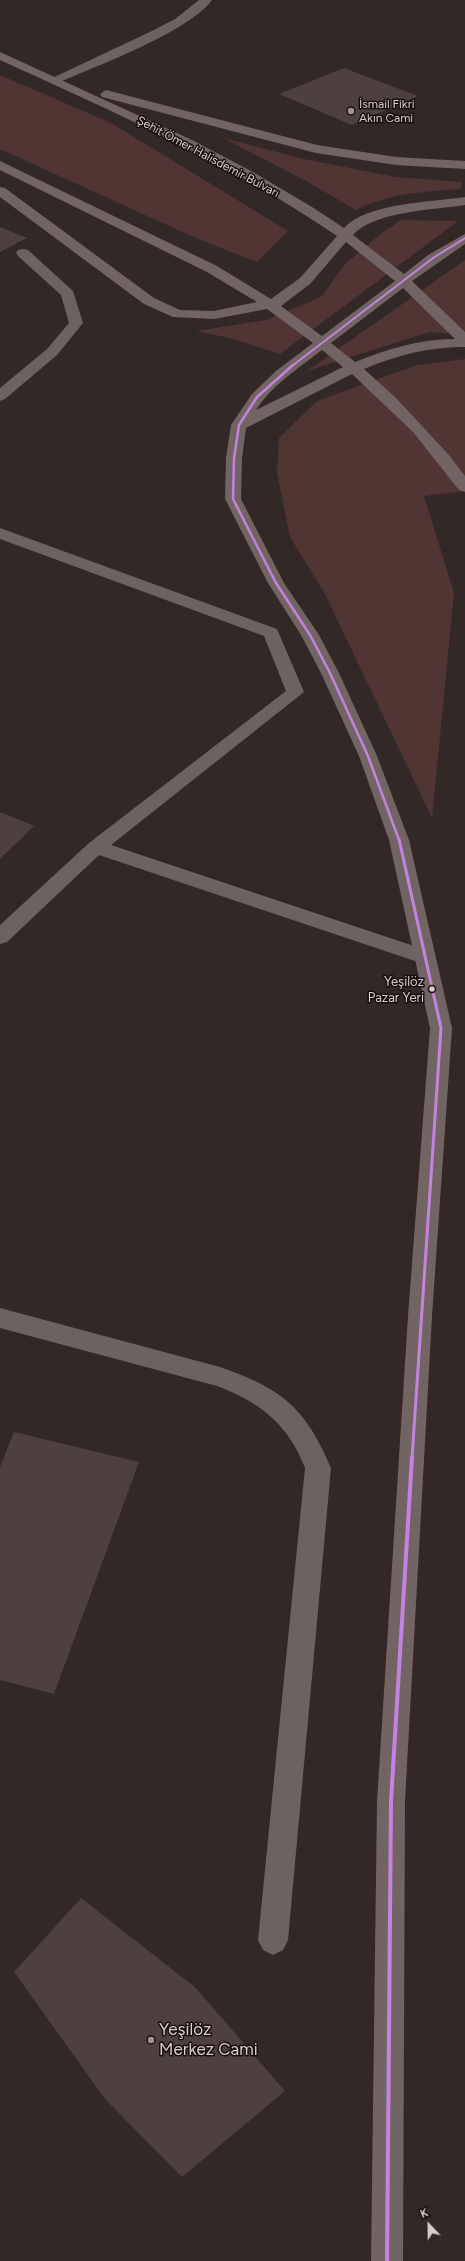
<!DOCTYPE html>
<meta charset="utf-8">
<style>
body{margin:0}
#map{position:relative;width:465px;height:2261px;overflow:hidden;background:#322826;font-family:Figtree,sans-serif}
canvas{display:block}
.north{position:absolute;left:409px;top:2205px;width:40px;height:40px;-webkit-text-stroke:3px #170f0f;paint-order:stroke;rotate:338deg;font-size:11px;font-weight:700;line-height:16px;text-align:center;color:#dacecd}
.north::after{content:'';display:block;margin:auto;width:14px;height:18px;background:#dacecd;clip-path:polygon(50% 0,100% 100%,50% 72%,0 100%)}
</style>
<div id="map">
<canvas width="465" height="2261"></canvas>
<div class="north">K</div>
</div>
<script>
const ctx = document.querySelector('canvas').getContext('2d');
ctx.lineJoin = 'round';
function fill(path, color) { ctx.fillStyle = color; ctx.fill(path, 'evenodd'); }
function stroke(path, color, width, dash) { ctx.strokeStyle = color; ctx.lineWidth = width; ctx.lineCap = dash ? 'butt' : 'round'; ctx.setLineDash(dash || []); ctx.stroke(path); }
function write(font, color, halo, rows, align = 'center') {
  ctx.font = font + ' Figtree,sans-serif'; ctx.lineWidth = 3; ctx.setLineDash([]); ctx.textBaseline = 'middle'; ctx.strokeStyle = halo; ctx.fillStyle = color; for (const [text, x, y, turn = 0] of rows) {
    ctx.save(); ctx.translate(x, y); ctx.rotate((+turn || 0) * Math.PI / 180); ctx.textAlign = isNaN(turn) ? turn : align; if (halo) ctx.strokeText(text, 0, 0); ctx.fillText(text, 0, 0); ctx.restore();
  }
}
fill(new Path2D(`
 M0,75L111,123L288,231L257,262L198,239L0,149Z
 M223,138L304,159L395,177L462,182L460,189C423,192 389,193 356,210L306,181Z
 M401,220L458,221L280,354L230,338L196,331L266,320L321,297L344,265L383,232Z
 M465,260V335L429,332L307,371Z
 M465,359V491L424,496L454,593L432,818L325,594L290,537L277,473L279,438L317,401L417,365Z`), '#513533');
fill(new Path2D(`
 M344,68L418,96L352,125L279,94Z
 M0,227L27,238L0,252Z
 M0,812L34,826L0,859Z
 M14,1432L139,1462L54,1694L0,1680V1467Z
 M81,1898L196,1988L285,2091L182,2177L105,2099L14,1972Z`), '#4d403e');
fill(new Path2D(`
 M199,0H212C189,32 96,66 58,83L54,84L48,80L154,30L175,19Z`), '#6b6362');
fill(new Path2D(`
 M23,249L28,250L73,291L83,323L57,355L5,399L0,401V388L47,349L69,323L61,295L18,256L16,253L18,250Z
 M0,528L277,629L304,692L111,845L432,952L435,957L432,962L425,964L418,962L99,855L7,942L0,944V925L89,843L286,691L264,636L0,539Z
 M0,1308L220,1367C281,1388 306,1408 331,1468L288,1940L283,1950L273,1955L263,1950L258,1940L305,1468C288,1424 261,1403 217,1386L0,1328Z`), '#6b6362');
fill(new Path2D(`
 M0,52L192,140L253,172L312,207L344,228C366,203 433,202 465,197V205C434,210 374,211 353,235L404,274L428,255L465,234V244L412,281L465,332V347C429,347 397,355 364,369L396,398L448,454L465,476V492L459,490L413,432L352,374L246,428L242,458L241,499L284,583L319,635L339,673L377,756L409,840L452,1028L432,1316L405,1801L403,2261H371L377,1801L408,1316L430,1028L389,840L359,756L321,673L301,635L268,583L225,499L226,458L231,425L252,394L276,371L313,343L267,309L214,319L173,317L144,304L0,197V187L5,188L154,298L180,310L214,311L257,302L207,272L0,170V161L217,266L271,299L300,278L337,236C232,164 116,113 0,60ZM346,242L395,281L322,336L281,306L310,284ZM403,288L455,339C420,339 387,349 355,362L331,343ZM322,350L343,367L256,410C272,385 299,368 322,350Z
 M106,90L317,145L396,157L465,161V169L396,165L316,153L102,97L100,94Z`), '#726462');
stroke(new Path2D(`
 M292,366L433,258L465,238`), '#c483df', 2);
stroke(new Path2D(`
 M293,365L257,397L239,425L234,458L233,499L276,583L310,635L330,673L368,756L399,840`), '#c483df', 2.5);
stroke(new Path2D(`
 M399,839L441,1028L412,1458`), '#c483df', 3);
stroke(new Path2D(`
 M387,2261L391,1801L412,1457`), '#c483df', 4);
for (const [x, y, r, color] of [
 [351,111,4,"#9f9493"],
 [432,989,3.5,"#dacecd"],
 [151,2040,4,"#9f9493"]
]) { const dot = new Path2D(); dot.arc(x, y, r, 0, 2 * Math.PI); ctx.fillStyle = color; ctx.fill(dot); stroke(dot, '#170f0f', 1.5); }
write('12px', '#dacecd', '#170f0f', [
 ["İsmail Fikri",359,104],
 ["Akın Cami",359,118]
], 'left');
write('12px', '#dacecd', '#170f0f', [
 ["Şehit Ömer Halisdemir Bulvarı",208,157,28]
]);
write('13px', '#dacecd', '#170f0f', [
 ["Yeşilöz",424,982],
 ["Pazar Yeri",424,998]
], 'right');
write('17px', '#dacecd', '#170f0f', [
 ["Yeşilöz",159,2030],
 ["Merkez Cami",159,2050]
], 'left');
</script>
